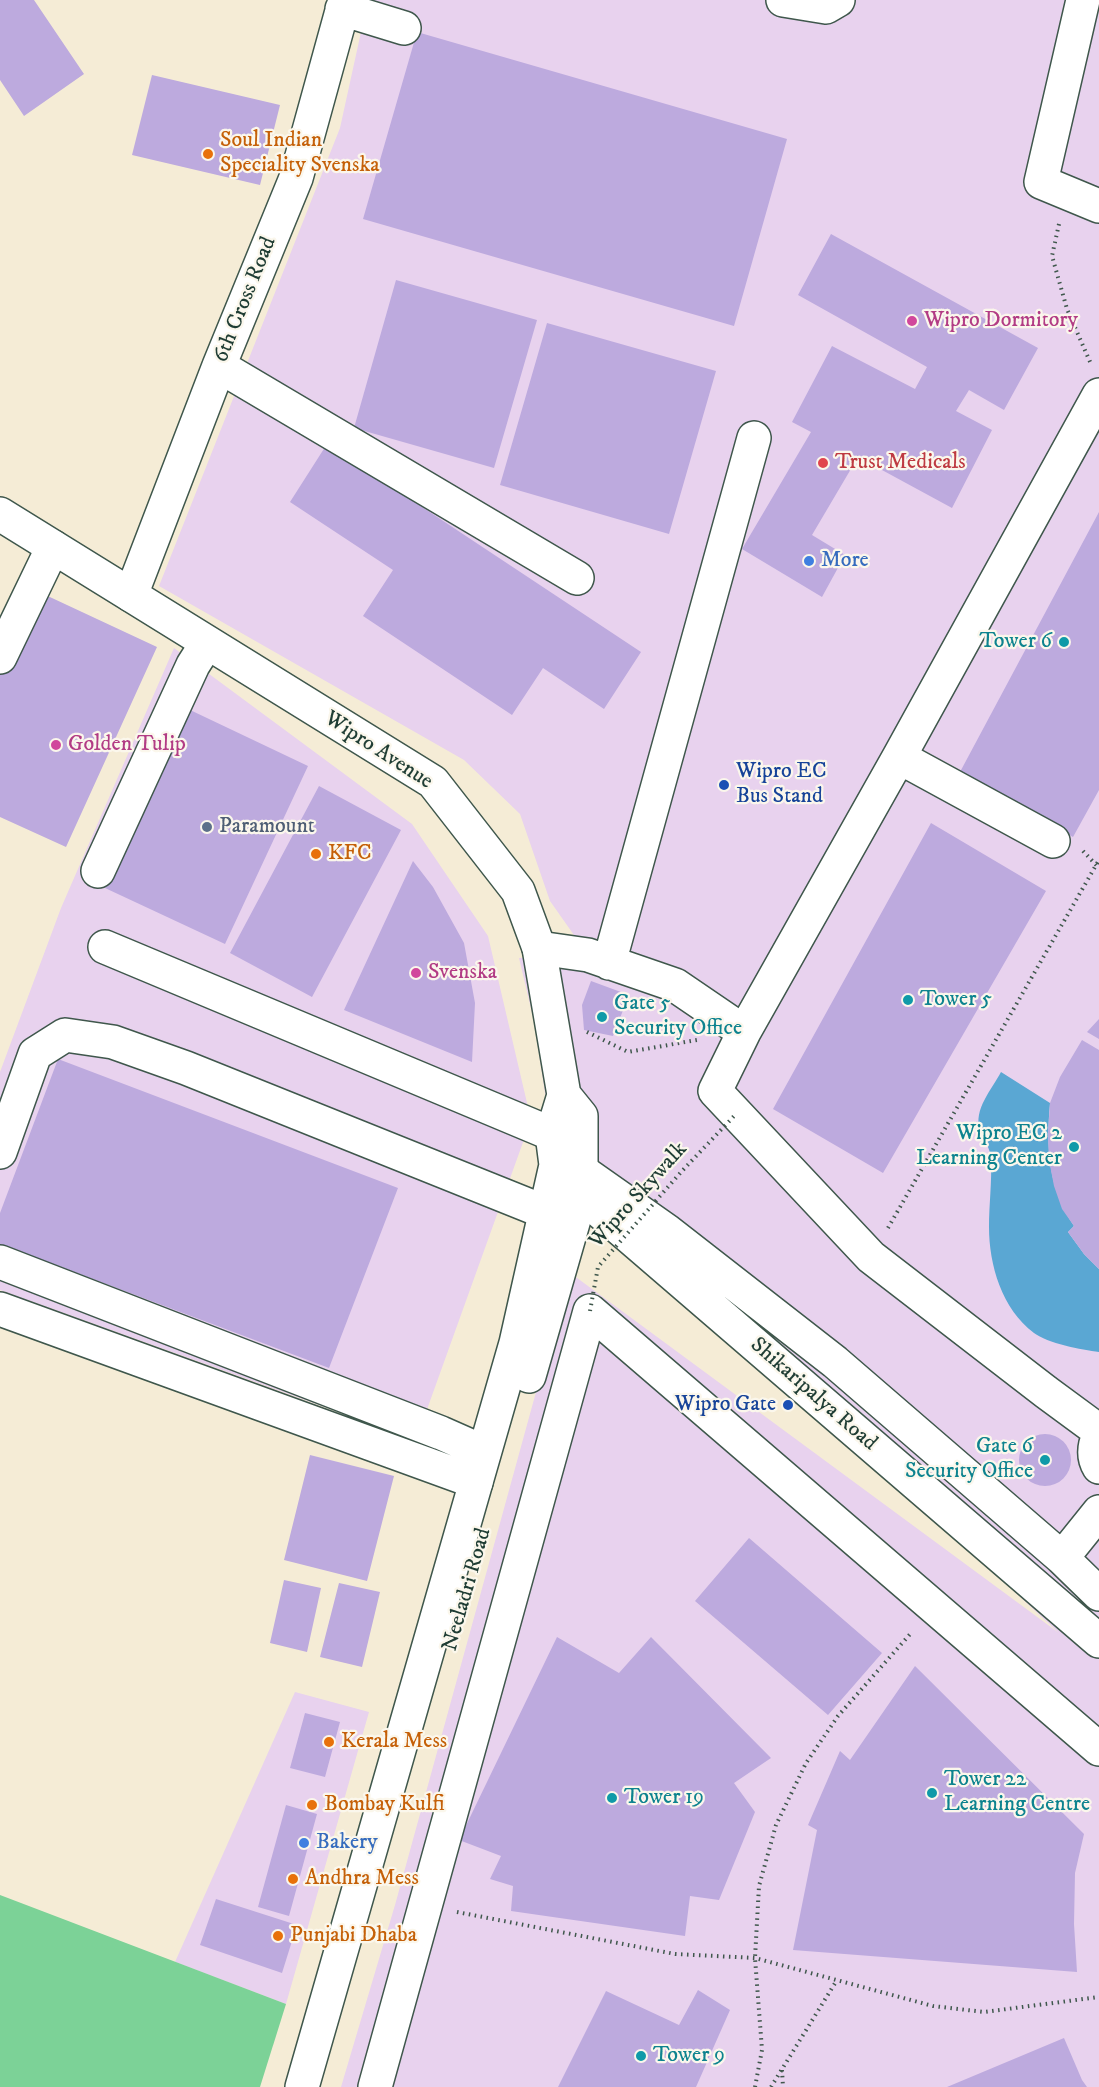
<!DOCTYPE html>
<style>
body{margin:0}
canvas{display:block;background:#f5ecd6}
</style>
<canvas width="1099" height="2087"></canvas>
<script>
const ctx = document.querySelector('canvas').getContext('2d');
ctx.lineJoin = 'round';
function fill(path, color) { ctx.fillStyle = color; ctx.fill(path, 'evenodd'); }
function stroke(path, color, width, dash) { ctx.strokeStyle = color; ctx.lineWidth = width; ctx.lineCap = dash ? 'butt' : 'round'; ctx.setLineDash(dash || []); ctx.stroke(path); }
function write(font, color, halo, rows, align = 'center') {
  ctx.font = font + ' "IM FELL DW Pica",serif'; ctx.lineWidth = 4.5; ctx.setLineDash([]); ctx.textBaseline = 'middle'; ctx.strokeStyle = halo; ctx.fillStyle = color; for (const [text, x, y, turn = 0] of rows) {
    ctx.save(); ctx.translate(x, y); ctx.rotate((+turn || 0) * Math.PI / 180); ctx.textAlign = isNaN(turn) ? turn : align; if (halo) ctx.strokeText(text, 0, 0); ctx.fillText(text, 0, 0); ctx.restore();
  }
}
fill(new Path2D(`
 M368,0H1099V2087H341L395,1905L569,1272L1059,1633L556,1165L534,1021L519,958L588,955L550,901L520,814L464,760L159,586L340,128Z
 M174,648L412,824L488,936L531,1120L416,1440L0,1290V1072L61,908Z
 M295,1692L369,1712L286,2004L175,1962Z`), '#e8d2ee');
fill(new Path2D(`
 M0,1895L286,2004L260,2087H0Z`), '#7cd297');
fill(new Path2D(`
 M1001,1072L1050,1103C1046,1147 1048,1188 1074,1226L1068,1232L1084,1254L1099,1269V1352C1082,1350 1047,1343 1034,1333C1002,1309 989,1265 989,1227C989,1205 992,1182 991,1159C991,1149 983,1139 980,1130C973,1110 992,1089 1001,1072Z`), '#5aa7d3');
fill(new Path2D(`
 M0,0H34L84,74L24,116L0,80Z
 M417,32L787,139L734,326L363,219Z
 M152,75L280,105L260,185L132,155Z
 M831,234L1038,348L1004,410L969,390L956,411L992,430L952,508L858,457L812,535L845,555L822,597L742,549L811,432L792,422L832,346L915,389L927,367L798,295Z
 M396,280L537,320L494,468L354,428Z
 M547,323L716,371L669,534L500,485Z
 M327,444L641,652L604,709L543,668L512,715L363,616L393,570L290,502Z
 M1099,512V790L1073,837L960,772Z
 M37,591L157,647L66,847L0,817V674Z
 M188,709L308,766L225,944L105,888Z
 M319,786L401,830L312,997L230,953Z
 M931,823L1046,891L883,1173L773,1109Z
 M413,861L433,887L464,943L475,1003L472,1062L344,1010Z
 M591,981L629,995L613,1036L584,1030L582,1005Z
 M1099,1019V1039L1087,1032Z
 M1082,1040L1099,1050V1269L1084,1254L1068,1232L1074,1226L1062,1209L1054,1186L1049,1160L1048,1134L1050,1103L1060,1077Z
 M58,1059L398,1188L329,1368L0,1244V1213Z
 M1019 1460a26 26 0 1 1 52 0a26 26 0 1 1-52 0Z
 M310,1455L394,1476L367,1581L284,1560Z
 M749,1538L882,1653L828,1715L695,1601Z
 M284,1580L321,1588L307,1652L270,1643Z
 M339,1583L380,1592L362,1667L320,1657Z
 M557,1637L619,1673L651,1637L771,1758L734,1783L755,1812L719,1900L690,1896L685,1936L511,1911L513,1886L490,1879L501,1856L459,1840Z
 M915,1666L1084,1834L1075,1873L1074,1924L1077,1972L793,1950L817,1830L808,1825L840,1751L850,1760Z
 M305,1713L340,1722L325,1777L290,1768Z
 M286,1805L317,1814L289,1916L258,1907Z
 M216,1899L297,1925L282,1973L200,1945Z
 M698,1990L730,2010L696,2087H558L606,1991L679,2025Z
 M1064,2038L1082,2080L1087,2087H947Z`), '#bdaade');
const minor = new Path2D(`
 M783,0L826,7L838,0
 M1083,0L1041,182L1099,206
 M342,9L404,28
 M219,366L577,578
 M1099,395L899,757L744,1032L715,1091L871,1257L1046,1392L1099,1431
 M131,595L219,366L296,178L345,0
 M0,657L53,547
 M899,757L1053,841
 M98,871L193,665L207,643
 M105,947L552,1134
 M539,948L588,955L675,985L744,1032
 M609,963L754,438
 M0,1152L35,1054L65,1035L113,1042L186,1068L545,1212
 M576,1167L667,1231L835,1362L1062,1558L1099,1594
 M560,1179L581,1195L1099,1641
 M0,1262L441,1433L484,1452
 M0,1309L476,1482
 M1099,1435C1094,1446 1093,1457 1099,1467
 M1062,1558L1099,1512
 M375,2087L590,1311L1099,1749`);
const major = new Path2D(`
 M0,514L433,782L518,891L539,948L564,1095L552,1134L556,1165L516,1343L302,2087
 M529,1376L581,1195V1116L564,1095`);
stroke(minor, '#3f574c', 36);
stroke(major, '#3f574c', 36);
stroke(new Path2D(`
 M1059,224L1052,256L1067,309L1091,364
 M1083,851L1099,868
 M587,1032L628,1052L697,1040
 M888,1228L1099,860
 M457,1912L675,1954L755,1958L933,2006L984,2012L1099,1997
 M782,2070L783,2087
 M755,2087L762,2050L755,1958L759,1886L776,1825L806,1763L838,1716L912,1632
 M771,2087L837,1980`), '#3f574c', 4, [1.5, 4.5]);
stroke(minor, '#fff', 33);
stroke(major, '#fff', 33);
stroke(new Path2D(`
 M590,1311L598,1267L682,1171L736,1114`), '#3f574c', 4, [1.5, 4.5]);
for (const [x, y, r, color] of [
 [208,154,6,"#e8710a"],
 [912,321,6,"#d1479c"],
 [823,463,6,"#e0444e"],
 [809,561,6,"#3f7fe0"],
 [1064,642,6,"#0f9aa8"],
 [56,745,6,"#d1479c"],
 [724,785,6,"#1a4fb4"],
 [207,827,6,"#5c6f8a"],
 [316,854,6,"#e8710a"],
 [416,973,6,"#d1479c"],
 [908,1000,6,"#0f9aa8"],
 [602,1017,6,"#0f9aa8"],
 [1074,1147,6,"#0f9aa8"],
 [788,1405,6,"#1a4fb4"],
 [1045,1460,6,"#0f9aa8"],
 [329,1742,6,"#e8710a"],
 [932,1793,6,"#0f9aa8"],
 [612,1798,6,"#0f9aa8"],
 [312,1805,6,"#e8710a"],
 [304,1843,6,"#3f7fe0"],
 [293,1879,6,"#e8710a"],
 [278,1936,6,"#e8710a"],
 [641,2056,6,"#0f9aa8"]
]) { const dot = new Path2D(); dot.arc(x, y, r, 0, 2 * Math.PI); ctx.fillStyle = color; ctx.fill(dot); stroke(dot, '#fbf7ec', 2); }
write('22px', '#c56008', '#fbf7ec', [
 ["Soul Indian",220,141],
 ["Speciality Svenska",220,166],
 ["KFC",328,854],
 ["Kerala Mess",341,1742],
 ["Bombay Kulfi",324,1805],
 ["Andhra Mess",305,1879],
 ["Punjabi Dhaba",290,1936]
], 'left');
write('22px', '#1f3d34', '#fbf7ec', [
 ["6th Cross Road",246,300,-68],
 ["Wipro Avenue",378,751,33],
 ["Wipro Skywalk",639,1196,-48],
 ["Shikaripalya Road",813,1395,41],
 ["Neeladri Road",468,1590,-74]
]);
write('22px', '#b23c85', '#fbf7ec', [
 ["Wipro Dormitory",924,321],
 ["Golden Tulip",68,745],
 ["Svenska",428,973]
], 'left');
write('22px', '#be3a42', '#fbf7ec', [
 ["Trust Medicals",835,463]
], 'left');
write('22px', '#366cbe', '#fbf7ec', [
 ["More",821,561],
 ["Bakery",316,1843]
], 'left');
write('22px', '#0d838f', '#fbf7ec', [
 ["Tower 6",1052,642,"right"],
 ["Tower 5",920,1000],
 ["Gate 5",614,1004],
 ["Security Office",614,1029],
 ["Wipro EC 2",1062,1134,"right"],
 ["Learning Center",1062,1159,"right"],
 ["Gate 6",1033,1447,"right"],
 ["Security Office",1033,1472,"right"],
 ["Tower 22",944,1780],
 ["Learning Centre",944,1805],
 ["Tower 19",624,1798],
 ["Tower 9",653,2056]
], 'left');
write('22px', '#164399', '#fbf7ec', [
 ["Wipro EC",736,772],
 ["Bus Stand",736,797],
 ["Wipro Gate",776,1405,"right"]
], 'left');
write('22px', '#4e5e75', '#fbf7ec', [
 ["Paramount",219,827]
], 'left');
</script>
